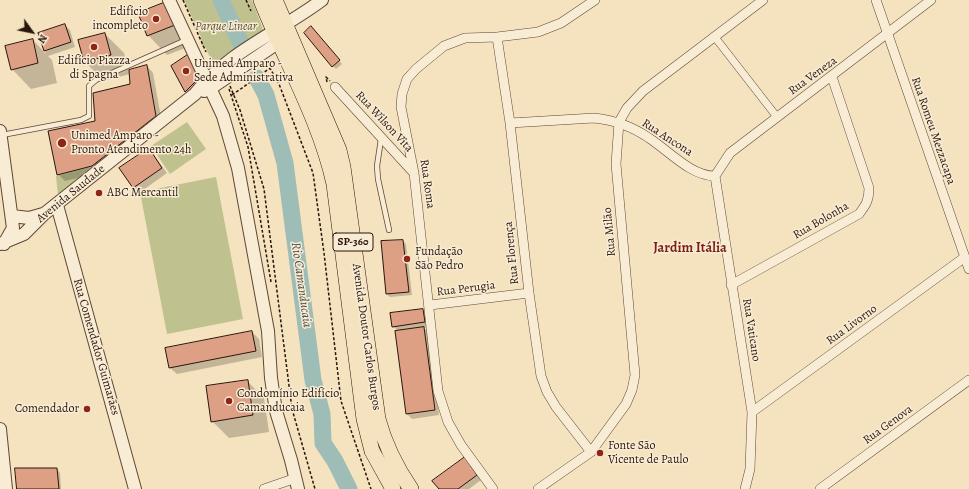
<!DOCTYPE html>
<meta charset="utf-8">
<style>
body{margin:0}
#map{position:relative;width:969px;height:489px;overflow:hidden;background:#f5e2be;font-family:Alegreya,serif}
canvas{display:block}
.north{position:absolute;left:12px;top:12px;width:40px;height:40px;-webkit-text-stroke:3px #f8ecd5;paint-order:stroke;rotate:123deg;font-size:11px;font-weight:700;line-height:16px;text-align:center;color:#2a150c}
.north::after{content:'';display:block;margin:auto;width:14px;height:18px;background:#2a150c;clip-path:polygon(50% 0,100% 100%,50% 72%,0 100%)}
</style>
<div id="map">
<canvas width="969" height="489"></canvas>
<div class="north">N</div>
</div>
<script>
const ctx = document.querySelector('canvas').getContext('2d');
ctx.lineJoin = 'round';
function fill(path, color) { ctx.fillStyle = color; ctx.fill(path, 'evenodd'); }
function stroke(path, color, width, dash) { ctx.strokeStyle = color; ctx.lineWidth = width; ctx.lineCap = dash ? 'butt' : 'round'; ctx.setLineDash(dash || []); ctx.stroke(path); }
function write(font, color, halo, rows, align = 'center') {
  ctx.font = font + ' Alegreya,serif'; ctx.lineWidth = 3; ctx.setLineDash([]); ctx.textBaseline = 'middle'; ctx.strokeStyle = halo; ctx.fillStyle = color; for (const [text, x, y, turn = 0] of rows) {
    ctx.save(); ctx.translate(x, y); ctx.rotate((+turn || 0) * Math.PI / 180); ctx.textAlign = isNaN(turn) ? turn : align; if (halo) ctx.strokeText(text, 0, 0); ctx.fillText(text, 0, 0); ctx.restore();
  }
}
fill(new Path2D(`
 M184,0H252L264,32L216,69L205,47L202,46L201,37Z
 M187,122L206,149L170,174L151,146Z
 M91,167L58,195L56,176Z
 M216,177L243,319L167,334L140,192Z`), '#bfc28f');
fill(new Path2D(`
 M166,4L193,45L167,55L148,35Z
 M65,25L70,30L75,47L48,56L52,60L57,83L31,89L12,69L33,40L46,54L39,34Z
 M314,31L342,64L336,69L333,66Z
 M105,34L124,53L129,71L147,66L153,73L162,123L99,173L65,181L58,174L96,122L131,85L130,74L104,81L85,62Z
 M194,61L206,81L190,96L186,91Z
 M149,149L167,173L139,193L120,168Z
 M403,241L406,244L412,295L390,297L387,294Z
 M423,310L428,315L429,327L424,328L429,333L439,415L412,419L407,414L398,331L393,326Z
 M252,332L259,339L262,357L177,374L170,368Z
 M247,381L264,398L269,432L229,438L212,421Z
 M470,463L481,480L469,489H440Z
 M57,469L60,473L61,489H18Z`), '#0003');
stroke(new Path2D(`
 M221,0L242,46
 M257,78L266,95L285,163L313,380L322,414L323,443L335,461L349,489`), '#9dbdb6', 17);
const building = new Path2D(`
 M166,2L175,25L147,36L138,13Z
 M65,24L71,42L44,51L38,33Z
 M311,26L340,60L332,67L304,33Z
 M105,33L111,55L84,62L78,40Z
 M33,39L38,63L11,70L5,46Z
 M189,54L201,76L185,92L171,66Z
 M147,65L156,116L92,166L57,175L48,131L95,121L93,93L130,84L129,70Z
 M149,148L162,168L133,188L119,168Z
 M403,240L409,292L386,294L381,241Z
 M423,309L425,322L392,327L390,313Z
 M424,327L435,410L406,414L395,331Z
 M252,331L256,351L169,368L165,348Z
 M248,380L253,415L211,422L206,386Z
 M465,457L477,475L458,489H439L432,481Z
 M15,468H57L59,489H17Z`);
fill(building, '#dea085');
stroke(building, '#2a150c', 1);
const service = new Path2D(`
 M2,135L81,120L89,116V86L96,80L186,40
 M381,139L377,166L378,179L389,230`);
const pedestrian = new Path2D(`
 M714,36L777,117`);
const minor = new Path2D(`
 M876,0L969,269
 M497,37L510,123L529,293L541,376L547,392L556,407L591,452
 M335,87L413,172
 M510,123L594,118C614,120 633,127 649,138C669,151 691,176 715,176
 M715,176L752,412L750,469L745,489
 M715,176L730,153L931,0
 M731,285L859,214C866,205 869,200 869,188L832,77
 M430,305L529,293
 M752,412L965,257
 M264,489L296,478
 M493,489L461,445L448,422L438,391L414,173L401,107L402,94L407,79L416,69L444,46L465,38L497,37L538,32L561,23L595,0
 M538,489L591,452L626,404L632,390L635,375L616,164L619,122L627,108L643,91L763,0
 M820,489L969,380`);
const tertiary = new Path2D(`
 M169,0L223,116L238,168L268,331L271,378L276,411L291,460L298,489
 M204,91L211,88L285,38
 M0,131L13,228L4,244
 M57,205L135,489
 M12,216L29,218L43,214
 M0,244L24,234L44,214L195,94C227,52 281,31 322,0
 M0,429L6,489`);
const primary = new Path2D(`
 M261,0C285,61 320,120 334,184L364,419L372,451L393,489
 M275,0L339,150L343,167L378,419C385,445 396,467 411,489`);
stroke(service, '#5d4838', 6);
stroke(pedestrian, '#5d4838', 8);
stroke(minor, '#5d4838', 10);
stroke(tertiary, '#5d4838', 14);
stroke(primary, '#2a150c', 16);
stroke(new Path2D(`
 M183,0L206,52
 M246,0L251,11
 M267,63L279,84L313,173L324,253L341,401L371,489
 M327,82L326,77L330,81
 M230,86L240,110L264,189L292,409L315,489
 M229,89L248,147L271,282
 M232,95L276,64`), '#2a150c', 1.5, [3, 2]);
stroke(service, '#f8ecd5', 4.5);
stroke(pedestrian, '#f8ecd5', 7);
stroke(minor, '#f8ecd5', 9);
stroke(tertiary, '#f8ecd5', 12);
stroke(primary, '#f5e2be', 15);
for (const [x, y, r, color] of [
 [156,19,4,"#8f2418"],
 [94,47,4,"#8f2418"],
 [186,71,4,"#8f2418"],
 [62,143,5,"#8f2418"],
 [99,193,4,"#8f2418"],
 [407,259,4,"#8f2418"],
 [229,401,4,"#8f2418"],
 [87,409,4,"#8f2418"],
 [600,453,4,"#8f2418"]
]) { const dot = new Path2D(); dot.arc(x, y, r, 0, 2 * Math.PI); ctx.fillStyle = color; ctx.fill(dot); stroke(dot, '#f8ecd5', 1.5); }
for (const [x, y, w] of [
 [353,242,40]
]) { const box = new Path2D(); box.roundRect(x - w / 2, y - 9, w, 18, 3); ctx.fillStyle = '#f8ecd5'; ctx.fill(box); stroke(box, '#2a150c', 1); }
write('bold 11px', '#2a150c', null, [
 ["SP-360",353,242]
]);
write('12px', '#2a150c', '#f8ecd5', [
 ["Edifício",148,12,"right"],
 ["incompleto",148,26,"right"],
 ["Edifício Piazza",94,61,"center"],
 ["di Spagna",94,75,"center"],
 ["Unimed Amparo -",194,64],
 ["Sede Administrativa",194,78],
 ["Unimed Amparo -",71,136],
 ["Pronto Atendimento 24h",71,150],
 ["ABC Mercantil",107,193],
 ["Fundação",415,252],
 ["São Pedro",415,266],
 ["Condomínio Edifício",237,394],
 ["Camanducaia",237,408],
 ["Comendador",79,409,"right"],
 ["Fonte São",608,446],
 ["Vicente de Paulo",608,460]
], 'left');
write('italic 12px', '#5e523a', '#f8ecd5', [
 ["Parque Linear",226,27]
]);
write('12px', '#2a150c', '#f8ecd5', [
 ["Rua Veneza",813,76,-36],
 ["Rua Wilson Vita",384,122,47],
 ["Rua Romeu Mezzacapa",933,131,71],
 ["Rua Ancona",667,138,33],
 ["Rua Roma",427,184,82],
 ["Avenida Saudade",71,194,-39],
 ["Rua Bolonha",821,221,-30],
 ["Rua Milão",610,232,-95],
 ["Rua Florença",512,253,-96],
 ["Rua Perugia",466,289,-7],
 ["Rua Livorno",852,325,-36],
 ["Rua Vaticano",751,330,81],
 ["Avenida Doutor Carlos Burgos",366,337,82],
 ["Rua Comendador Guimarães",96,347,74],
 ["Rua Genova",888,425,-36]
]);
write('italic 13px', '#525048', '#f8ecd5', [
 ["Rio Camanducaia",301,285,82]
]);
write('bold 14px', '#7a1f14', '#f8ecd5', [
 ["Jardim Itália",690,249]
]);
</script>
